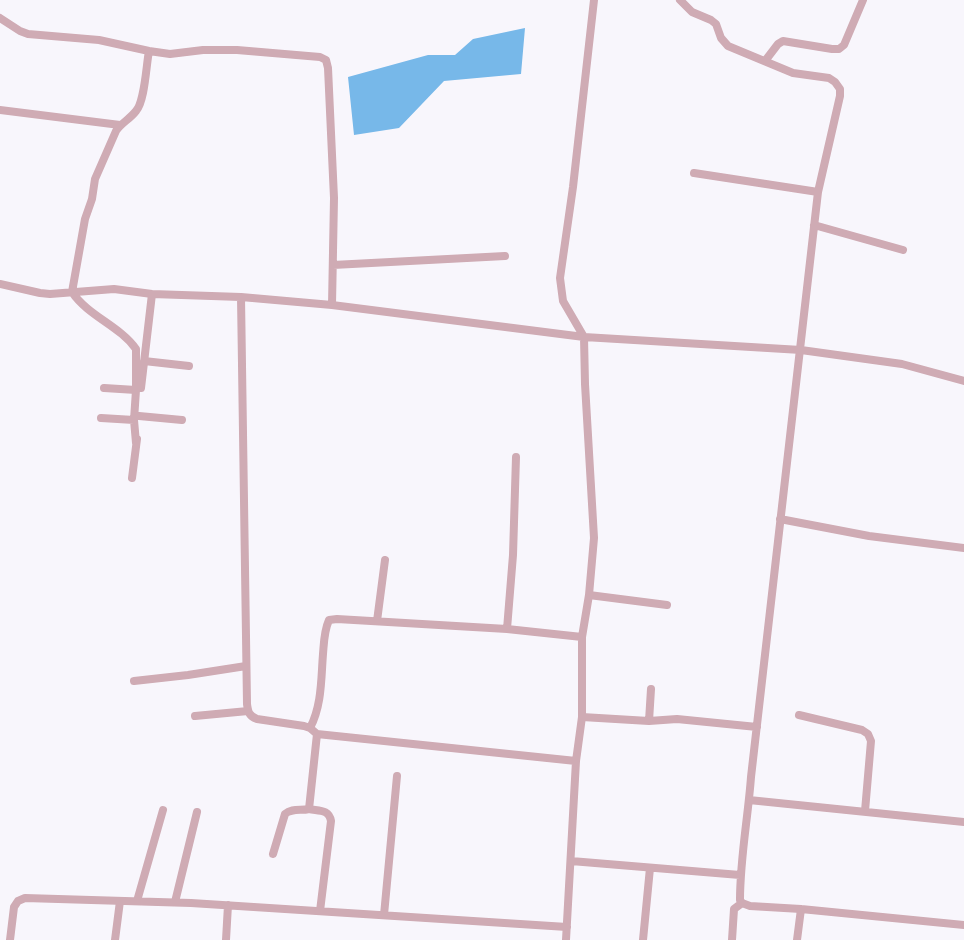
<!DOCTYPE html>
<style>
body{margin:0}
canvas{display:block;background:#f8f6fc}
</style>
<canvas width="964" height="940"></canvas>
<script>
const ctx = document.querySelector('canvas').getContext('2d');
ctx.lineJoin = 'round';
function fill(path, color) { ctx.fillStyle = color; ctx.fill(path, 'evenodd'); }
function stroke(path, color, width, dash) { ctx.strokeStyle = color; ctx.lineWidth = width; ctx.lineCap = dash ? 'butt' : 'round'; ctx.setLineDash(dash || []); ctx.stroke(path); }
fill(new Path2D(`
 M525,28L521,74L444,81L399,128L354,135L348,77L428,55H455L473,39Z`), '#77b8e9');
stroke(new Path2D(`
 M680,0L692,12L711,20L716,24L721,38L728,46L793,73L829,78L835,82L840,89V96L818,192L751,777C748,818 740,858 740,900L742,903L750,906L801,909L964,925
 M0,18L20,31L28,34L99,40L149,51L170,54L203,50H237L320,57L326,60L328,68L334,198L332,305
 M765,61L778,44L783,41L832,49H839L844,45L863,0
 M0,110L120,125
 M694,173L818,192
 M814,225L903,250
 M333,265L505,256
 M0,284L40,293L50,294L114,289L152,294L241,297L332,305L584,337L801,350L902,364L964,381
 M241,297L247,704C248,712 249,716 257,719L304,726L310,728L317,734L576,761
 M144,361L189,366
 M104,388L136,390
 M141,388L152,294
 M139,416L182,420
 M101,418L134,420
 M136,443L134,420L136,390V349C120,326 88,316 72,292L85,219L92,199L95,179L116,131C121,123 130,119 136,111C145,101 146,66 149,51
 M132,478L137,439
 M780,519L869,536L964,548
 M589,595L667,605
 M377,621L385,560
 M507,629L513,555L516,457
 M134,681L188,675L246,666
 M799,715L862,730L868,734L871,741L865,811
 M195,716L248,711
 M582,717L649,721L677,719L757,727
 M649,721L651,689
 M310,728C322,705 321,679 323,654C324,642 324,631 329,620L337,619L507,629L582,637
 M749,800L964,822
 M309,809C319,811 329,809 331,821L320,911
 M273,854L285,814C292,808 301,811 309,809L317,734
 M571,861L740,875
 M137,901L163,810
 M175,902L197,812
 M384,915L397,776
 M10,940L14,907L18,901L25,898L191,903L567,927
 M115,940L120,901
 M226,940L228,905
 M566,940L576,761L582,717V637L589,595L594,538L585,384L584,337L563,301L560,278L573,187L594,0
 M643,940L650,868
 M732,940L734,909L742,903
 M797,940L801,909`), '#cfabb4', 8);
</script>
